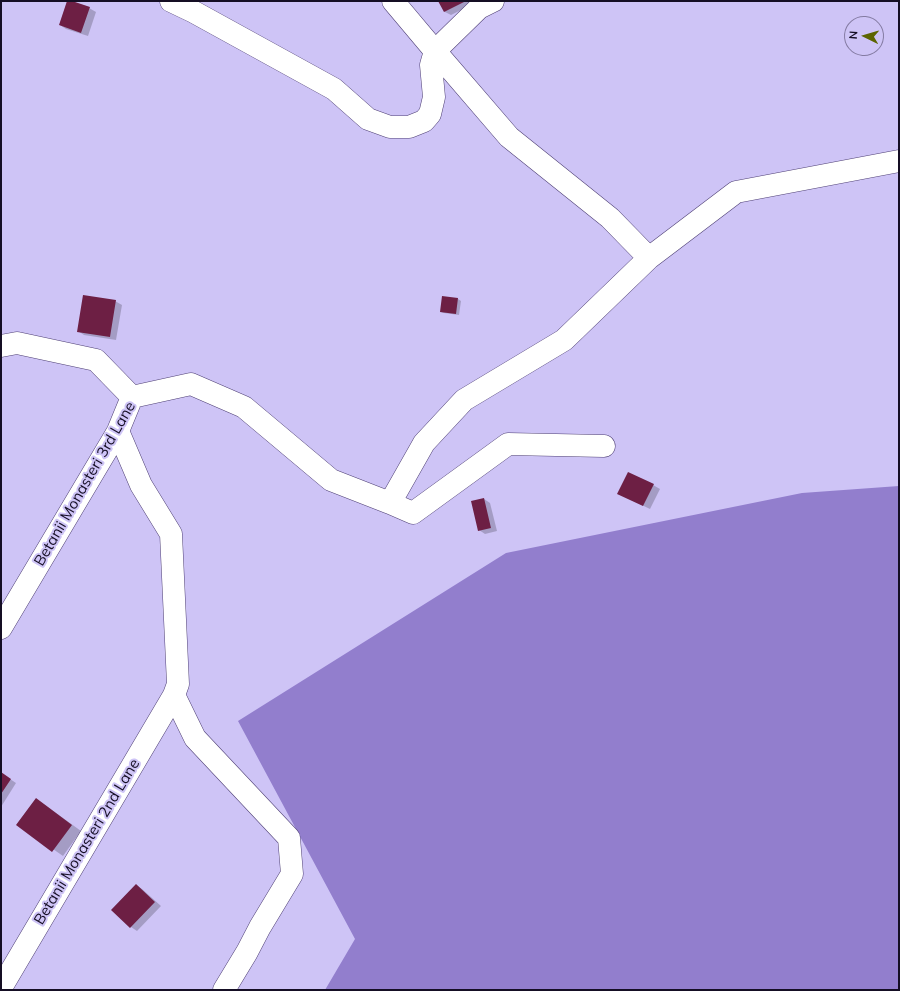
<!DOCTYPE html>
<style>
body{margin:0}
#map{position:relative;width:900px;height:991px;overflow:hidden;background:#cec4f6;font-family:Mulish,sans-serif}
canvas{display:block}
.frame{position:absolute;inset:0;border:2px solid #150e24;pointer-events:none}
.north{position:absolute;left:844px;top:16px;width:40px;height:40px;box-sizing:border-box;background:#cec4f6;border:1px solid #847ba2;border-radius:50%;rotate:275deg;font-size:11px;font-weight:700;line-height:16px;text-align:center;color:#150e24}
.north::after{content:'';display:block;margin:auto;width:14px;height:18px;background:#5c6401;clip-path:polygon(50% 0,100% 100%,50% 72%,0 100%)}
</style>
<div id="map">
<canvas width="900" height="991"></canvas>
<div class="frame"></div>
<div class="north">N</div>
</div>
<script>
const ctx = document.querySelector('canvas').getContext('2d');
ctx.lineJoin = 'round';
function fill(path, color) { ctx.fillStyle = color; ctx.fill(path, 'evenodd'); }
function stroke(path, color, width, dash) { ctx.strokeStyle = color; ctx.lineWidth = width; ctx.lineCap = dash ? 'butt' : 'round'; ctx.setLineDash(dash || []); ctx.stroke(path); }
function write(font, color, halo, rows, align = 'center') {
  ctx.font = font + ' Mulish,sans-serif'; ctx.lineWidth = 4; ctx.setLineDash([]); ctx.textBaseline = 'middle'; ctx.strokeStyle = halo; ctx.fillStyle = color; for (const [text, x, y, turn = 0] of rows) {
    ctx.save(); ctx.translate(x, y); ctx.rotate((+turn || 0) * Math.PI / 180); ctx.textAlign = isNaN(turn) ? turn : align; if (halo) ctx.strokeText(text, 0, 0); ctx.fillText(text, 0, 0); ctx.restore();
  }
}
fill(new Path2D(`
 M899,486V990H325L355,939L238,721L506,553L802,493Z`), '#927ecd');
fill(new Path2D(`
 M68,1L89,8L96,12L88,36L66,29L60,25Z
 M440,1H479L451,15L445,12Z
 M458,299L461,301L459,315L444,313L441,312Z
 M115,301L122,305L116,340L84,335L78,331Z
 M653,485L660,489L650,509L625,497Z
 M484,499L490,503L497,531L485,534L479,530Z
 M1,773L16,783L1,807Z
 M36,799L45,805L81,831L63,856L17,824Z
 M136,885L142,889L161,906L137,931L131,927L112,910Z`), '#0003');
fill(new Path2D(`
 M67,1H72L90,7L81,33L59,25Z
 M438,1H466L444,12Z
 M83,295L116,300L110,337L77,332Z
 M442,296L458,298L456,314L440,312Z
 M628,472L654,484L643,506L617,494Z
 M484,498L491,528L478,531L471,501Z
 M1,772L11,779L1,794Z
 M36,798L72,825L52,852L16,825Z
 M136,884L155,902L130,928L111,910Z`), '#6d1f44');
const minor = new Path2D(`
 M171,1L194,12L334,89L368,119L390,127H409L424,121L430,114L434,97L431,65L435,51L479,8L493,1
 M393,1L435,51L509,137L610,218L649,258
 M1,346L17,343L96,360L132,397
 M132,397L191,384L244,407L331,480L390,503L424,443L464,400L564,340L649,258L736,192L899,161
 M390,503L413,513L508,444L604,446
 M1,628L118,431L132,397
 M174,695L195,738L289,838L292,874L260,927L247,952L224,990
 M1,988L174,695L178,684L171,534L141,485L118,431`);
stroke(minor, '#4f4075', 23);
stroke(minor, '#fff', 22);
write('15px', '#150e24', '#cec4f6', [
 ["Betanii Monasteri 3rd Lane",85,484,-60],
 ["Betanii Monasteri 2nd Lane",87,842,-59]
]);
</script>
